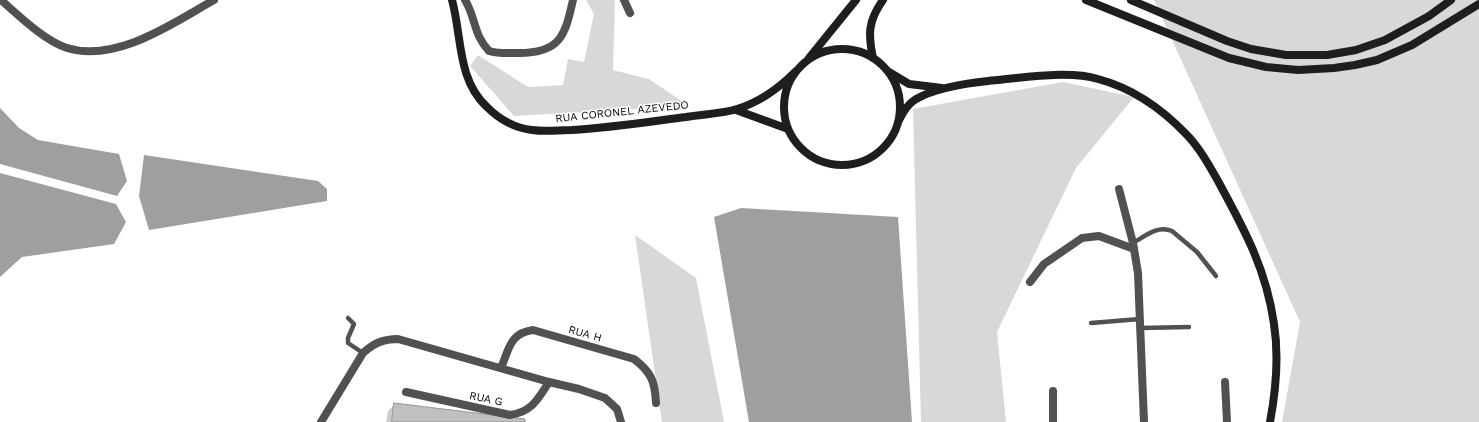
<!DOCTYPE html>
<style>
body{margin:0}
canvas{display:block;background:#fff}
</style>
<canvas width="1479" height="422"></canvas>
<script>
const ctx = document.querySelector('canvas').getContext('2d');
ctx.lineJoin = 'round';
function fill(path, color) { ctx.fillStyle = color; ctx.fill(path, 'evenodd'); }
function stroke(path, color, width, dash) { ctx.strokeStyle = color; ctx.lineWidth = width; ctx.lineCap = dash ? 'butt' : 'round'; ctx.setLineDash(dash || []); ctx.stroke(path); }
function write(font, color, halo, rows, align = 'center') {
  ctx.font = font + ' "Work Sans",sans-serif'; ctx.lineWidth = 3; ctx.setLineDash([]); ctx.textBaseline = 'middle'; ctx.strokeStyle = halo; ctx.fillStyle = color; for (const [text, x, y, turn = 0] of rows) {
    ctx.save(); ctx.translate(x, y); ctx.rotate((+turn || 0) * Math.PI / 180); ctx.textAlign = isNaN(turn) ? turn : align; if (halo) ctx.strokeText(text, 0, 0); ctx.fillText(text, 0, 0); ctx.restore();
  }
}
fill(new Path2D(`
 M586,0H615L613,70L649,79L689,106L514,116L470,66L478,55L528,87L563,85L568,59L584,62L594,14Z
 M1154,0H1479V422H1282L1300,322Z
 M1063,82L1134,97L1076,168L997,332L1006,422H921L913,109Z
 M635,235L696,278L724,422H662Z`), '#d8d8d8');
fill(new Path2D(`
 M0,108L19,128L38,140L119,154L127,181L117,196L0,164Z
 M144,155L318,181L327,189V201L149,230L139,196Z
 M0,173L116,204L126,222L114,244L22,257L0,277Z
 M741,208L898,217L912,422H749L714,217Z`), '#9f9f9f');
fill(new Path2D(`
 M395,404L524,422H386L388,411Z`), '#0003');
const building = new Path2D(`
 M394,403L525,419V422H392Z`);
fill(building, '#c0c0c0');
stroke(building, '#959595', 1);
stroke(new Path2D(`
 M1133,243C1145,236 1157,225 1172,231L1197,252L1216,276
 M348,318L354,324L348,338V343L363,353
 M1091,323L1140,319
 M1141,328L1189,327`), '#515151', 4.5);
stroke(new Path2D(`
 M1,0C19,16 45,41 67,48C117,63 173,23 214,0
 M465,0C476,18 473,34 489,51C498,54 509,53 519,53C560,53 565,36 573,0
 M624,0L630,13
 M1119,189L1133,243L1138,273L1144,422
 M1030,282L1044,264L1082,238L1099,236L1134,249
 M501,368C509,349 510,333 533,330L634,359C651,372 655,381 656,403
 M1225,382L1227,422
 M406,392L510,415C532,412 538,399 549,382
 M321,422L363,353C374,343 383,339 398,339L549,382L579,389L605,398L617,409L621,422
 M1053,422V391`), '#515151', 8);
stroke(new Path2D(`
 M452,0C462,36 457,80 487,107C499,119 515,128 532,130C545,132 559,130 572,130C610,128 648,122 686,117C702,114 722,114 737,109C760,102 778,89 795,72
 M1086,0L1229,58L1266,67L1298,70L1334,68L1355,65L1377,60L1412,45L1479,4
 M1131,0L1227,41L1251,49L1286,55H1327L1356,50L1385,40L1429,16L1451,0
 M784 107a58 58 0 1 1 116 0a58 58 0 1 1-116 0Z
 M809,58L856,0
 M873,58C868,34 868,21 883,0
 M889,72L909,84L942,88
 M736,110L788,129
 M898,122C902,115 905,107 912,102C928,89 968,83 988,81C1020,78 1068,70 1098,79C1132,88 1161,108 1186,134C1199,147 1209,165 1218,181C1244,229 1266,268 1274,324C1279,356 1276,390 1270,422`), '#1e1e1e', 8);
write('11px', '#000', '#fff', [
 ["RUA CORONEL AZEVEDO",622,112,-6],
 ["RUA H",585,334,16],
 ["RUA G",486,399,12]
]);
</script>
